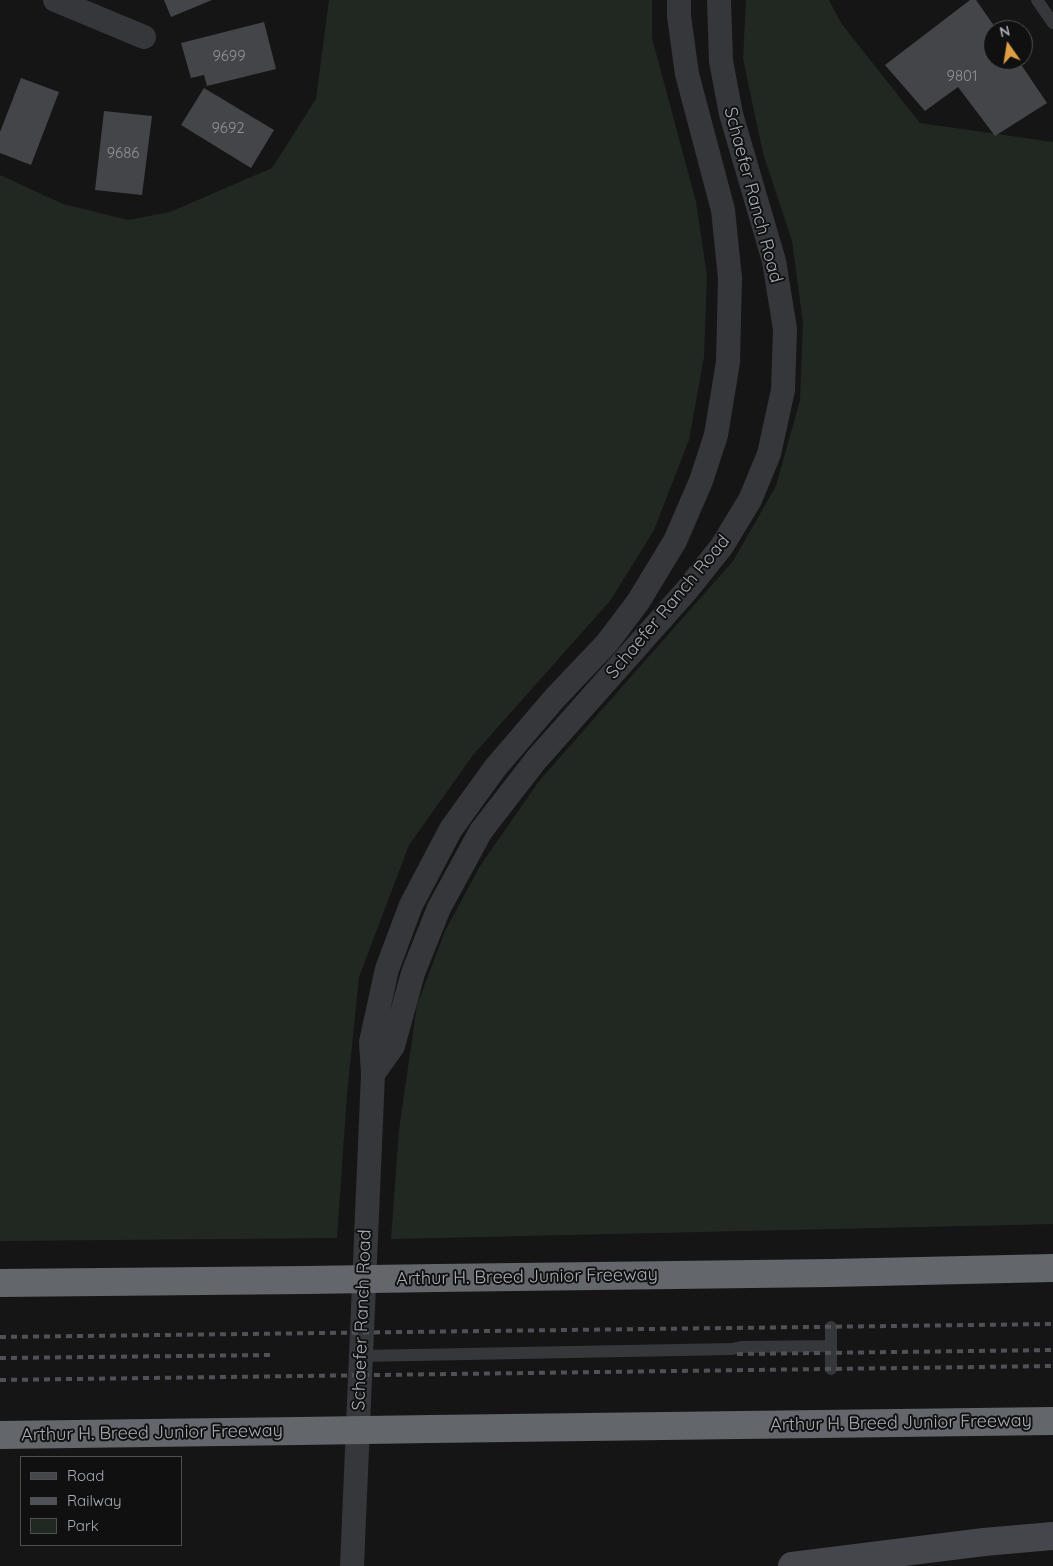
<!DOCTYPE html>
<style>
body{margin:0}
#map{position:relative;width:1053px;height:1566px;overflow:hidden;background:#151516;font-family:Quicksand,sans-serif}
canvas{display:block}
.legend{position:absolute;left:20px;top:1456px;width:162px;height:90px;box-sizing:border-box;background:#101011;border:1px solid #4d4f53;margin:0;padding:6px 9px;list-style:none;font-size:15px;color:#a8adb5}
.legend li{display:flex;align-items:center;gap:10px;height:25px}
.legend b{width:25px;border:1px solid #4d4f53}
.north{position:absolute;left:983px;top:20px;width:50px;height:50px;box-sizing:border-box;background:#101011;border:1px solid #4d4f53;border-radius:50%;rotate:347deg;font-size:14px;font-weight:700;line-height:20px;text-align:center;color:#a8adb5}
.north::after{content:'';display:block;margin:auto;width:18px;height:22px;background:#de9f44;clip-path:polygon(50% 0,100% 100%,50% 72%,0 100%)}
</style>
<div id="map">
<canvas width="1053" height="1566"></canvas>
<ul class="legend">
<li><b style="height:6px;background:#44464b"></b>Road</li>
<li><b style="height:6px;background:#4f5156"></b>Railway</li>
<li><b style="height:14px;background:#212822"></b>Park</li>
</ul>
<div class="north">N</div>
</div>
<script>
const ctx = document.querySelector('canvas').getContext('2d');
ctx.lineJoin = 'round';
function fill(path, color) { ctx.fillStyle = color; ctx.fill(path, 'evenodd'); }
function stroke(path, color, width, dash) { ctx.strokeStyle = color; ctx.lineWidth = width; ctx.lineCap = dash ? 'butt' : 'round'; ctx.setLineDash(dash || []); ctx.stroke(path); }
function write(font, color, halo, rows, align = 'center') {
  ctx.font = font + ' Quicksand,sans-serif'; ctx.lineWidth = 4; ctx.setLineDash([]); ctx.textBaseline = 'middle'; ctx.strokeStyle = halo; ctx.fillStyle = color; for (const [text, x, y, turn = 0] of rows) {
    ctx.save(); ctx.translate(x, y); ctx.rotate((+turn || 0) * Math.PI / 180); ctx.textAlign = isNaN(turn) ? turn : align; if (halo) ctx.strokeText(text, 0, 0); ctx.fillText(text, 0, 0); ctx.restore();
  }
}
fill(new Path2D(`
 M329,0H652V38L696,202L707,276L704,357L689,440L654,530L610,601L473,755L409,845L359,977L347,1094L337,1238L0,1241V175L63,204L128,220L170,212L272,168L316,99Z
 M746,0H829L841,23L920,123L1053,142V1224L391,1239L399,1130L417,1005L445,931L480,866L539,781L733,561L776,486L800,400L803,323L792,241L763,153L743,59Z`), '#212822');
fill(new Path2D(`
 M164,0H212L171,17Z
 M970,0H976L997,30H993V60H1018L1047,103L995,136L958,87L925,111L885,65Z
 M264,22L276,69L207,86L204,75L191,78L181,43Z
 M21,78L59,92L31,165L0,153V132Z
 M204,88L274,130L251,168L181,125Z
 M104,111L152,116L142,195L95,190Z`), '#444549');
stroke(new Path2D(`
 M1037,0L1053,23
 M831,1327V1369
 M360,1356L732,1349L741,1347L831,1346`), '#36373b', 12);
stroke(new Path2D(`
 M55,0L144,37
 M373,1074L393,1046L413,973L439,908L481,831L536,760L687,590L722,546L750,500L769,454L783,390L785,329L774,261L731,114L721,61L719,0
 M352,1566L373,1074L371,1042L387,969L411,905L451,829L495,768L554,699L607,643L638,602L675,541L701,481L716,435L728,362L730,278L723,210L687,74L679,16V0`), '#36373b', 24);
stroke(new Path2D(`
 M792,1566L984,1542L1053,1536`), '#44464b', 28);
stroke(new Path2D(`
 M438,1278L831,1273L1053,1268
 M0,1283L306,1280
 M431,1429L1053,1421
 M0,1435L299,1431`), '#63666b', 28);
stroke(new Path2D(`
 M0,1337L1053,1324
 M737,1354L1053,1350
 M0,1358L274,1355
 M0,1380L1053,1366`), '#4f5156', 4, [6, 5]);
stroke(new Path2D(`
 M306,1280L438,1278
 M299,1431L431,1429`), '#63666b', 28);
write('15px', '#8f939a', null, [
 ["9699",229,56],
 ["9801",962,76],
 ["9692",228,128],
 ["9686",123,153]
]);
write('18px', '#a8adb5', '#101011', [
 ["Schaefer Ranch Road",753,195,75],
 ["Schaefer Ranch Road",668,607,-50],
 ["Arthur H. Breed Junior Freeway",527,1277,-1],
 ["Schaefer Ranch Road",362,1320,-88],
 ["Arthur H. Breed Junior Freeway",901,1423,-1],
 ["Arthur H. Breed Junior Freeway",152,1433,-1]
]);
</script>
